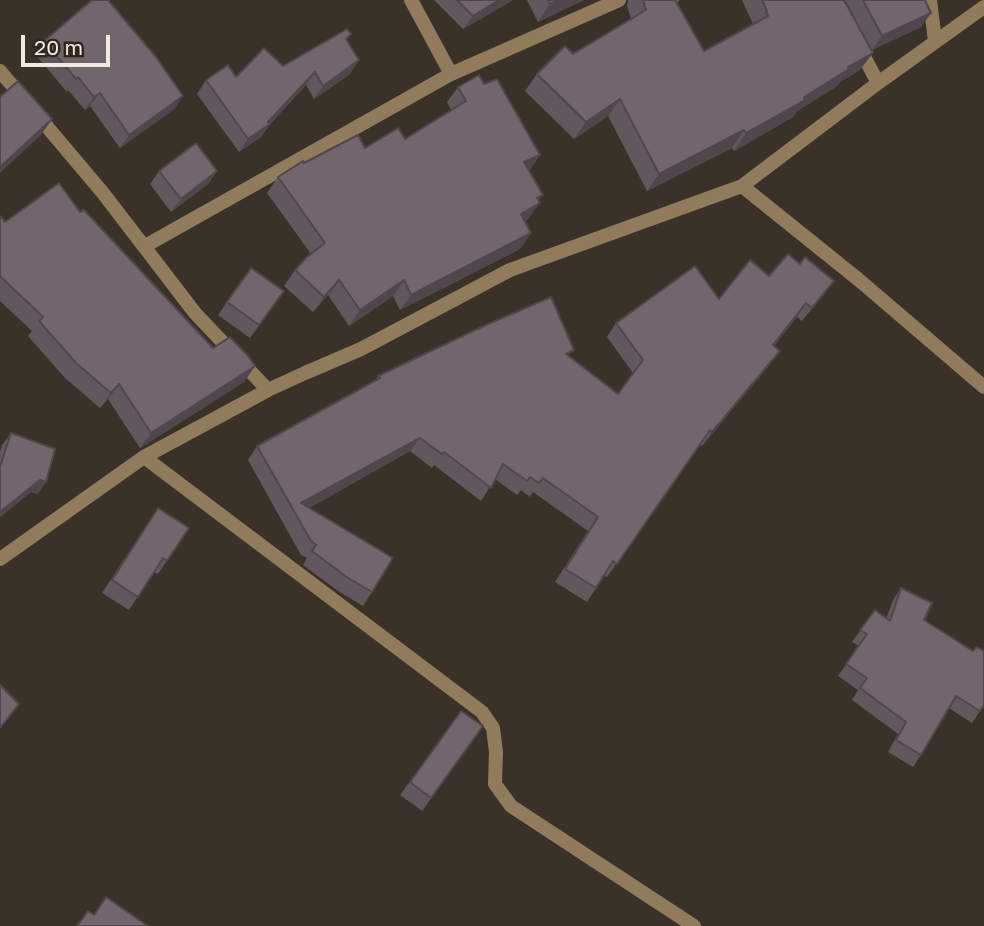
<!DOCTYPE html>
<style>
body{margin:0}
#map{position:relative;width:984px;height:926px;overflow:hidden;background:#3a3229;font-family:"Golos Text",sans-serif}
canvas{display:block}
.scale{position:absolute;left:21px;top:35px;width:89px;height:32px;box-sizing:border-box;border:4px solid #efeae4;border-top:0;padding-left:9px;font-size:21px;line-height:24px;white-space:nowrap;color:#efeae4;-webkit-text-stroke:5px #30281f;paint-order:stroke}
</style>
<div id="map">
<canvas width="984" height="926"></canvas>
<div class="scale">20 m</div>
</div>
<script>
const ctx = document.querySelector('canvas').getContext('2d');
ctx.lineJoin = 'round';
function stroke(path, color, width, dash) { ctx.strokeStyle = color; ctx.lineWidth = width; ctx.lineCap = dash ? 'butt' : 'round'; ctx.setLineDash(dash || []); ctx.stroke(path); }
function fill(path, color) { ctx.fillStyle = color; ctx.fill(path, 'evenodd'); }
stroke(new Path2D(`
 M411,0L451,74
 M930,0L935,41
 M859,47L878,83
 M0,71L103,193L195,313L268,390
 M742,186L859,280L984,387
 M145,246L451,74L619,0
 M144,457L482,712L493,728L496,752L495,784L511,806L694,926
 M0,559L144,457L268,390L305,373L361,349L510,270L742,186L878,83L984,7`), '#907c5c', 14);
fill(new Path2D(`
 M434,0H513L463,29Z
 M527,0H584L538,22Z
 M628,0H680L677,4L704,51L753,24L742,0H844L860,70L840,82L837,86L797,111L793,117L734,151L732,148L647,191L608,116L574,139L525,91L537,74L631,19L627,6Z
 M845,0H925L931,13L921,27L872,50Z
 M347,40L350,74L314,99L306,85L270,124L261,137L239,152L197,94L206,80L236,77L283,66Z
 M44,41L183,96L174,109L120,148L90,106L85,110L68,90L67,92L35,54Z
 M484,84L540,155L529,170L539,201L529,218L525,221L531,233L520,249L400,310L393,296L349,326L328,295L313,312L284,286L295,270L311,254L267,193L278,177L304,163L405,139L451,110L447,102L458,87Z
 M159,171H217L208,184L171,212L150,184Z
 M80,212L213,348L255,366L244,382L140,448L108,399L100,408L65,378L28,336L32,331L0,301V216L5,222Z
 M800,264L834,281L802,321L797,317L774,346L780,351L770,364L702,446L700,444L607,577L604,576L587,602L555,582L588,531L533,492L530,497L521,490L517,495L495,479L481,501L434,465L432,468L410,451L309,508L372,592L363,606L338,591L303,565L307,558L301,555L248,460L257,446L375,381L378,376L570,357L618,394L633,373L607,337L616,323L719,299Z
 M251,268L284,291L250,338L218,315Z
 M11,433L38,494L31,492L0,517V452L2,445Z
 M158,508L167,561L158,574L154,572L129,610L102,593Z
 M901,588L984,705L972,723L949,708L921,755L913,767L888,752L898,734L852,700L858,690L838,676L859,646L852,642L875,610L886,619L893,600Z
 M461,711L483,726L422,811L400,795Z`), '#62575d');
fill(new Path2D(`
 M499,0H513L463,29L473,16Z
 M559,0H584L538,22L550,4Z
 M931,13L921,27L872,50L882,36Z
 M873,53L860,70L840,82L837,86L797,111L793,117L734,151L746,133L804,97L848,67Z
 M359,60L350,74L314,99L323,86Z
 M315,72L306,85L269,124L261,137L239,152L248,139L268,122Z
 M100,93L90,106L85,110L94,97Z
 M183,96L174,109L120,148L129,135Z
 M620,99L608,116L574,139L586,122Z
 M52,119L41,135L0,173V167Z
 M744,130L732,148L647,191L659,174Z
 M540,155L529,171L524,162Z
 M217,171L208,184L171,212L181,199Z
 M543,195L535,206L540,203L529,218L511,229L521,214L537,198Z
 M531,233L520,249L400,310L411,295Z
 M339,280L328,295L313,312L324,297Z
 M404,280L393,296L349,326L360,310Z
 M806,303L797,317L763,359L773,345Z
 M780,351L770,364L702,446L712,432Z
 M255,366L244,382L140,448L151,433Z
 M119,384L108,399L100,408L111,393Z
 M420,438L410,451L296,515L301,503Z
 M40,480L46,482L38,494L31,492L0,517V512Z`), '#50474c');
const building = new Path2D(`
 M92,0H108L156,57L183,96L129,135L100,93L94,97L78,77L76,79L44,41Z
 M457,0H499L473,16Z
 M548,0H559L550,4Z
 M643,0H675L704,51L768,16L766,12L767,11L762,0H844L873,53L848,67L849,69L804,97L805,100L746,133L744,130L659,174L620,99L586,122L537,74L565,46L573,54L646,10Z
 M863,0H925L931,13L882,36Z
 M347,29L351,34L346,39L359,60L323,86L315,72L268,122L270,124L248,139L206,80L228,65L236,77L264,48L283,66Z
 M479,75L484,84L497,79L540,155L524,162L543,195L537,198L540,203L521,214L531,233L411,295L404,280L360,310L339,280L324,297L295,270L307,257L325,243L278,177L303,161L304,163L358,135L365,148L398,128L405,139L466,101L458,87Z
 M18,81L52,119L0,167V97Z
 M196,143L217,171L181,199L159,171Z
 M59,183L80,212L84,210L213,348L230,337L248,356L255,366L151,433L119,384L111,393L76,363L39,321L43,317L0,276V216L5,222Z
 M788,254L800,264L805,257L834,281L812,308L806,303L773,345L780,351L712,432L710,430L617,564L613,561L596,588L565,569L598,517L543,478L539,483L530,477L527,481L503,464L491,488L444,452L442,454L420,438L301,503L393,558L372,592L348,578L312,551L316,545L311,541L257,446L380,378L378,376L486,325L551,297L574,350L566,354L618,394L643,360L616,323L695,266L719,299L750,260L769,276Z
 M251,268L284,291L259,325L227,302Z
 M11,433L55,449L46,482L40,480L0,512V467Z
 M158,508L189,528L167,561L163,558L138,597L112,580Z
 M901,588L932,603L924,620L973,651L977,647L984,651V705L980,711L956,696L921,755L896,740L906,722L860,688L867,678L846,664L867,634L860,630L875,610L890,621Z
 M0,685L19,704L0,728Z
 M461,711L483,726L431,798L410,782Z
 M106,897L148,926H77L88,911L94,915Z`);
fill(building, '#72656c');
stroke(building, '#50474c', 2);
</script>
